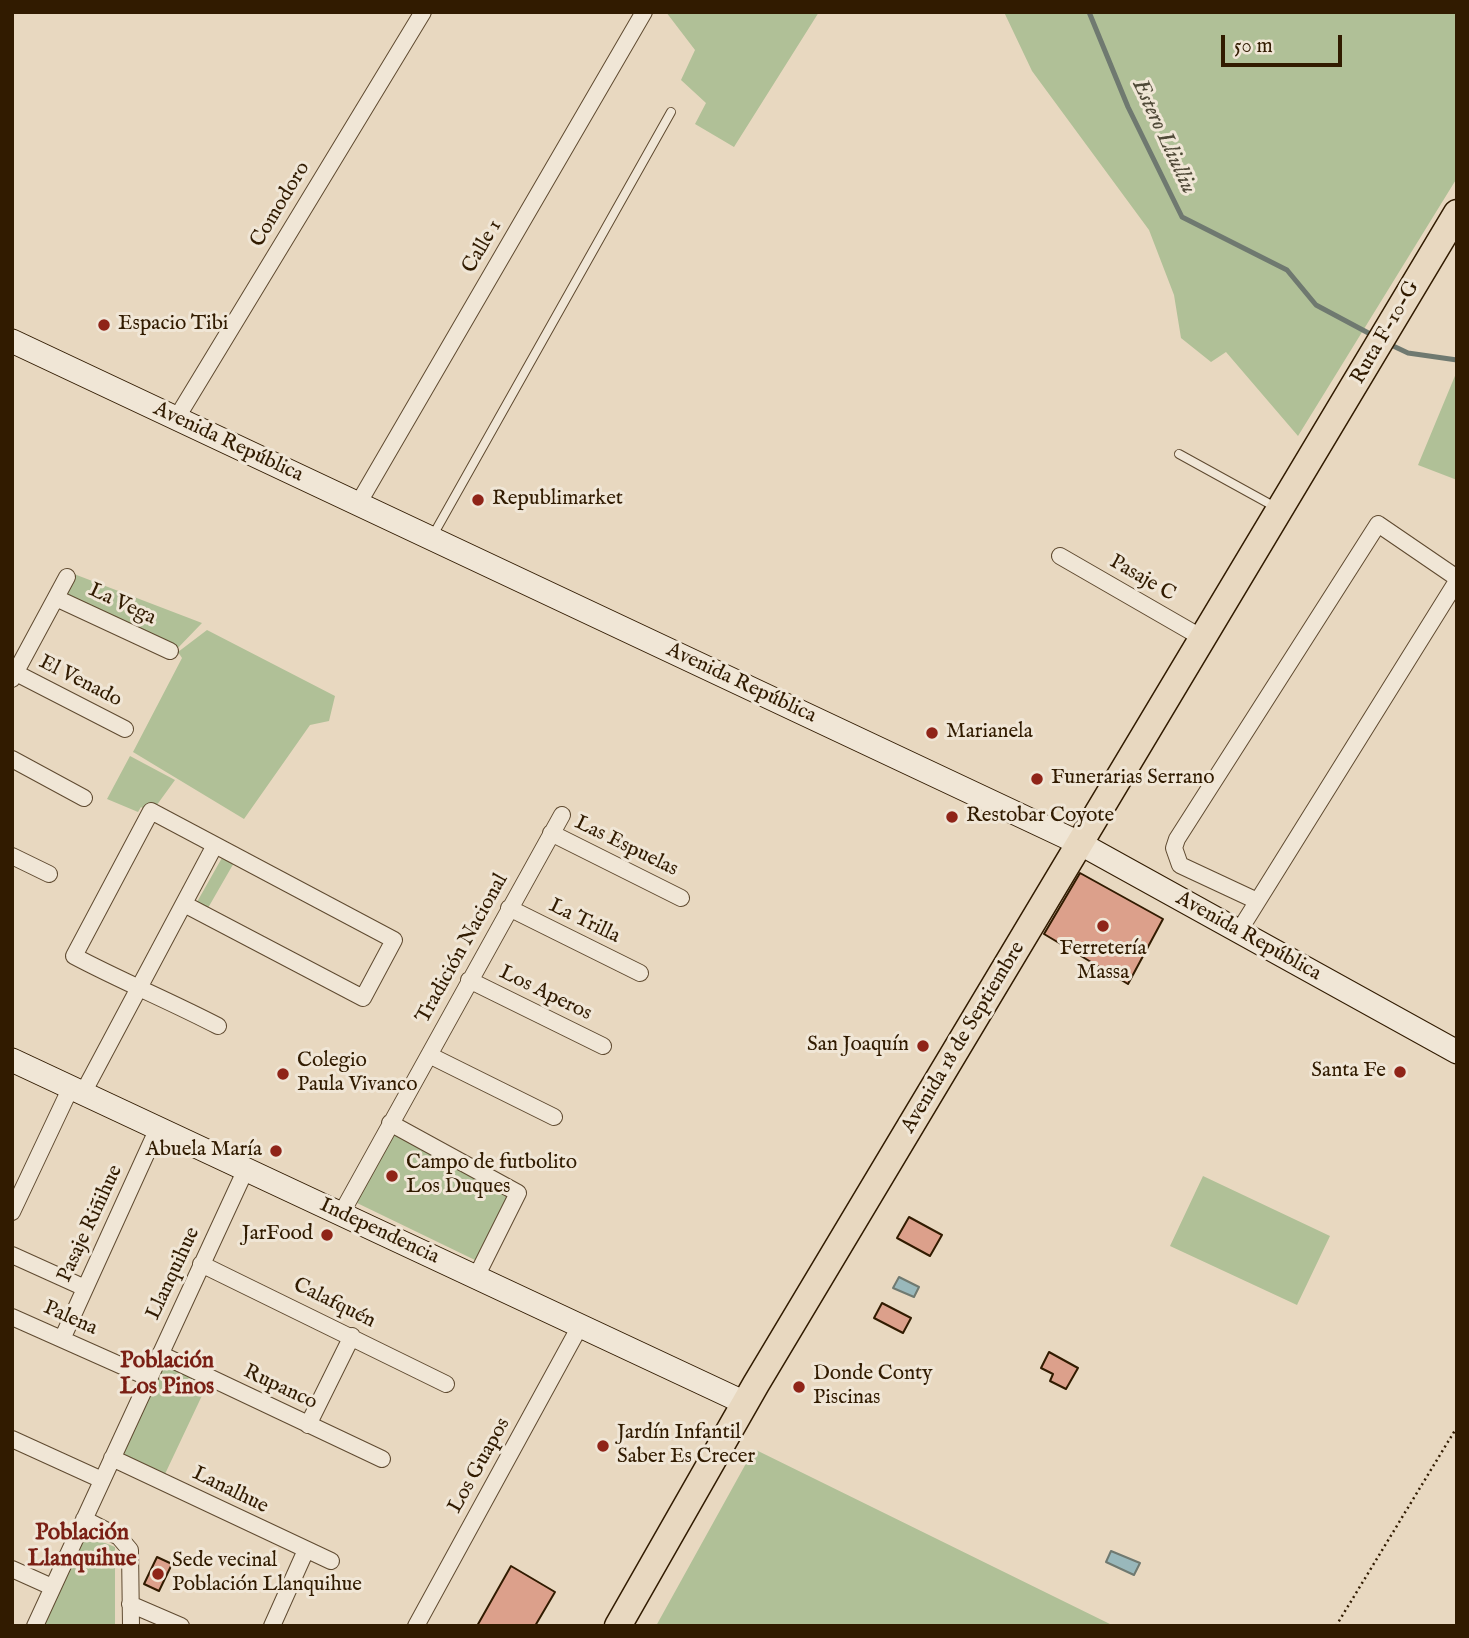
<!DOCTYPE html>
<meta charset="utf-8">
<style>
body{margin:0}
#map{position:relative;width:1469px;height:1638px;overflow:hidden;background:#e8d8c0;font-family:"IM FELL English",serif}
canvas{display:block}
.frame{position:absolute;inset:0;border:14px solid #311b00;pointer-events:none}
.scale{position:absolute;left:1221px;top:35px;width:121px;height:32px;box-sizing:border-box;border:4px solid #311b00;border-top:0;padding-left:9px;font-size:21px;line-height:24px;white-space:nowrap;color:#311b00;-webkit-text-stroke:5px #f0e6d6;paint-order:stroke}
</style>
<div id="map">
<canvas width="1469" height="1638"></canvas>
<div class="frame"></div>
<div class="scale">50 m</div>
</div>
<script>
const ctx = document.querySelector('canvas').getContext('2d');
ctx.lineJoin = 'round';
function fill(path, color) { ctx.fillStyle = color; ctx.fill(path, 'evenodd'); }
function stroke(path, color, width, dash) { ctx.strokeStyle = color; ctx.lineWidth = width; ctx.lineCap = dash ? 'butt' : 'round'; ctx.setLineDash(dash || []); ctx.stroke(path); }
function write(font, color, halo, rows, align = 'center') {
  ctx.font = font + ' "IM FELL English",serif'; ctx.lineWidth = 6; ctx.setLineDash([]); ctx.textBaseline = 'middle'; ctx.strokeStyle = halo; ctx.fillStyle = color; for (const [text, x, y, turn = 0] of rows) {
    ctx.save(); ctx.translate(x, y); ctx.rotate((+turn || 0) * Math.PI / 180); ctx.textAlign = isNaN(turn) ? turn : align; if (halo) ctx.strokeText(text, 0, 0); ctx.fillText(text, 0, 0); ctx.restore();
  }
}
fill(new Path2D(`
 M666,12H819L734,147L695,124L706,103L681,80L695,50Z
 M1004,12H1457V178L1298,436L1226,352L1211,362L1181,338L1174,295L1149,230L1032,71Z
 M1457,371V480L1418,465Z
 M74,574L202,623L174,652L64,598L66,583Z
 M207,630L335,696L329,721L310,725L244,819L133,752L182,658L178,652Z
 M130,756L175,780L151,813L141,807L138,812L107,799Z
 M223,856L235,861L208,908L197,902Z
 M393,1130L512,1192L477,1261L357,1203Z
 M1203,1176L1330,1236L1297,1305L1170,1246Z
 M160,1363L207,1385L165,1474L118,1452Z
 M754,1449L1114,1626H656Z
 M78,1532L115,1547V1626H34Z`), '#b0c097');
const water = new Path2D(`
 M899,1277L919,1287L914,1297L893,1288Z
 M1111,1551L1140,1563L1134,1575L1106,1562Z`);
fill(water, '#99b8bb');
stroke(water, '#6f7970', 2);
stroke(new Path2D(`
 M1089,12L1128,107L1182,217L1287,270L1316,305L1374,336
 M1389,344L1408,353L1457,360`), '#6f7970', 5);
const building = new Path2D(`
 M1080,873L1163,919L1128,984L1044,934Z
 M909,1217L942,1235L930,1256L897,1238Z
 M882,1303L911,1318L903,1333L874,1318Z
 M1049,1352L1078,1368L1066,1389L1050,1381L1053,1374L1041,1368Z
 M157,1557L172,1564L159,1591L144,1584Z
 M511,1566L555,1592L535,1626H477Z`);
fill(building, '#dca08b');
stroke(building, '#311b00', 2);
const lane = new Path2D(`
 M1179,454L1277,508
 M432,537L671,112`);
const street = new Path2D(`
 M176,419L423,12
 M358,504L644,12
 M1060,556L1204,639
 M56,598L170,651
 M16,673L125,729
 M12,679L67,577
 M12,759L84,798
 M551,833L681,898
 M12,856L49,874
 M1255,900L1180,865L1174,848L1177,839L1378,524L1457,578
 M184,904L363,998L394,940L151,811L74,956C121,981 170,1001 218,1026
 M509,908L640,973
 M1239,931L1457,581
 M469,980L603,1046
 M429,1055L554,1117
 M83,1093L215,845
 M390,1123L518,1193L476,1277
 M12,1212L71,1087
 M341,1214L562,815
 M12,1255L85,1288
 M201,1264L446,1384
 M12,1317L149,1378
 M63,1337L158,1128
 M160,1354L382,1459
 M308,1425L352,1336
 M12,1439L102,1480
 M112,1458L331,1561
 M84,1519L119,1537L130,1550L131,1626
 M12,1569L52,1587
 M130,1604L181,1626
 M35,1626L246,1169
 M272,1626L306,1550
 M416,1626L580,1326`);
const secondary = new Path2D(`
 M12,341L1081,844L1457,1052
 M12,1060L745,1403`);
const primary = new Path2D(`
 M618,1626L756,1384L1457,213`);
stroke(lane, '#5f4a30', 10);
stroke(street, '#5f4a30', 18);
stroke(secondary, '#311b00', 25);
stroke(primary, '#311b00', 29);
stroke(new Path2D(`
 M1336,1626L1457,1427`), '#311b00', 2.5, [2, 3.5]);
stroke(lane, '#f0e6d6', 8);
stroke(street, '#f0e6d6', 16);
stroke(secondary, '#f0e6d6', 23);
stroke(primary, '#e8d8c0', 26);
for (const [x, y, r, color] of [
 [104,325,7,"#8f2418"],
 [478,500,7,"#8f2418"],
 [932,733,7,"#8f2418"],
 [1037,779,7,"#8f2418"],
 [952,817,7,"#8f2418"],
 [1103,926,7,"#8f2418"],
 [923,1046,7,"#8f2418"],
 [1400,1072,7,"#8f2418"],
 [283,1074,7,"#8f2418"],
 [276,1151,7,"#8f2418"],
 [392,1176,7,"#8f2418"],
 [327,1235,7,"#8f2418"],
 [799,1387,7,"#8f2418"],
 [603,1446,7,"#8f2418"],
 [158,1574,7,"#8f2418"]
]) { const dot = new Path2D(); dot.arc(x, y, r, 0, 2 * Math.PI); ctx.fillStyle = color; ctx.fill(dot); stroke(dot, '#f0e6d6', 2.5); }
write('21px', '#311b00', '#f0e6d6', [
 ["Comodoro",281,205,-59],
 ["Calle 1",483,247,-60],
 ["Ruta F-10-G",1386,333,-60],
 ["Avenida República",228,443,25],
 ["Pasaje C",1142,579,30],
 ["La Vega",122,605,25],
 ["El Venado",80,682,27],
 ["Avenida República",741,684,25],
 ["Las Espuelas",626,847,26],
 ["La Trilla",584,922,26],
 ["Avenida República",1248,937,29],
 ["Tradición Nacional",463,949,-61],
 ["Los Aperos",545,994,26],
 ["Avenida 18 de Septiembre",964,1038,-59],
 ["Pasaje Riñihue",91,1224,-65],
 ["Independencia",379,1232,25],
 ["Llanquihue",174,1274,-65],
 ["Calafquén",334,1304,26],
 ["Palena",70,1319,24],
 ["Rupanco",280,1388,25],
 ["Los Guapos",480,1466,-61],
 ["Lanalhue",230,1491,26]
]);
write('21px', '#311b00', '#f0e6d6', [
 ["Espacio Tibi",118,325],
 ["Republimarket",492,500],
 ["Marianela",946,733],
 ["Funerarias Serrano",1051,779],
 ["Restobar Coyote",966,817],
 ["Ferretería",1103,950,"center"],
 ["Massa",1103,974,"center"],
 ["San Joaquín",909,1046,"right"],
 ["Colegio",297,1062],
 ["Paula Vivanco",297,1086],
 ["Santa Fe",1386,1072,"right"],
 ["Abuela María",262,1151,"right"],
 ["Campo de futbolito",406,1164],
 ["Los Duques",406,1188],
 ["JarFood",313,1235,"right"],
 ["Donde Conty",813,1375],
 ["Piscinas",813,1399],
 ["Jardín Infantil",617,1434],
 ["Saber Es Crecer",617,1458],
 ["Sede vecinal",172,1562],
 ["Población Llanquihue",172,1586]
], 'left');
write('italic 23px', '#504a38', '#f0e6d6', [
 ["Estero Lliulliu",1163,137,65]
]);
write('bold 23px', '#7a1f14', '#f0e6d6', [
 ["Población",167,1362],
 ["Los Pinos",167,1388],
 ["Población",82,1534],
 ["Llanquihue",82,1560]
]);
</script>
